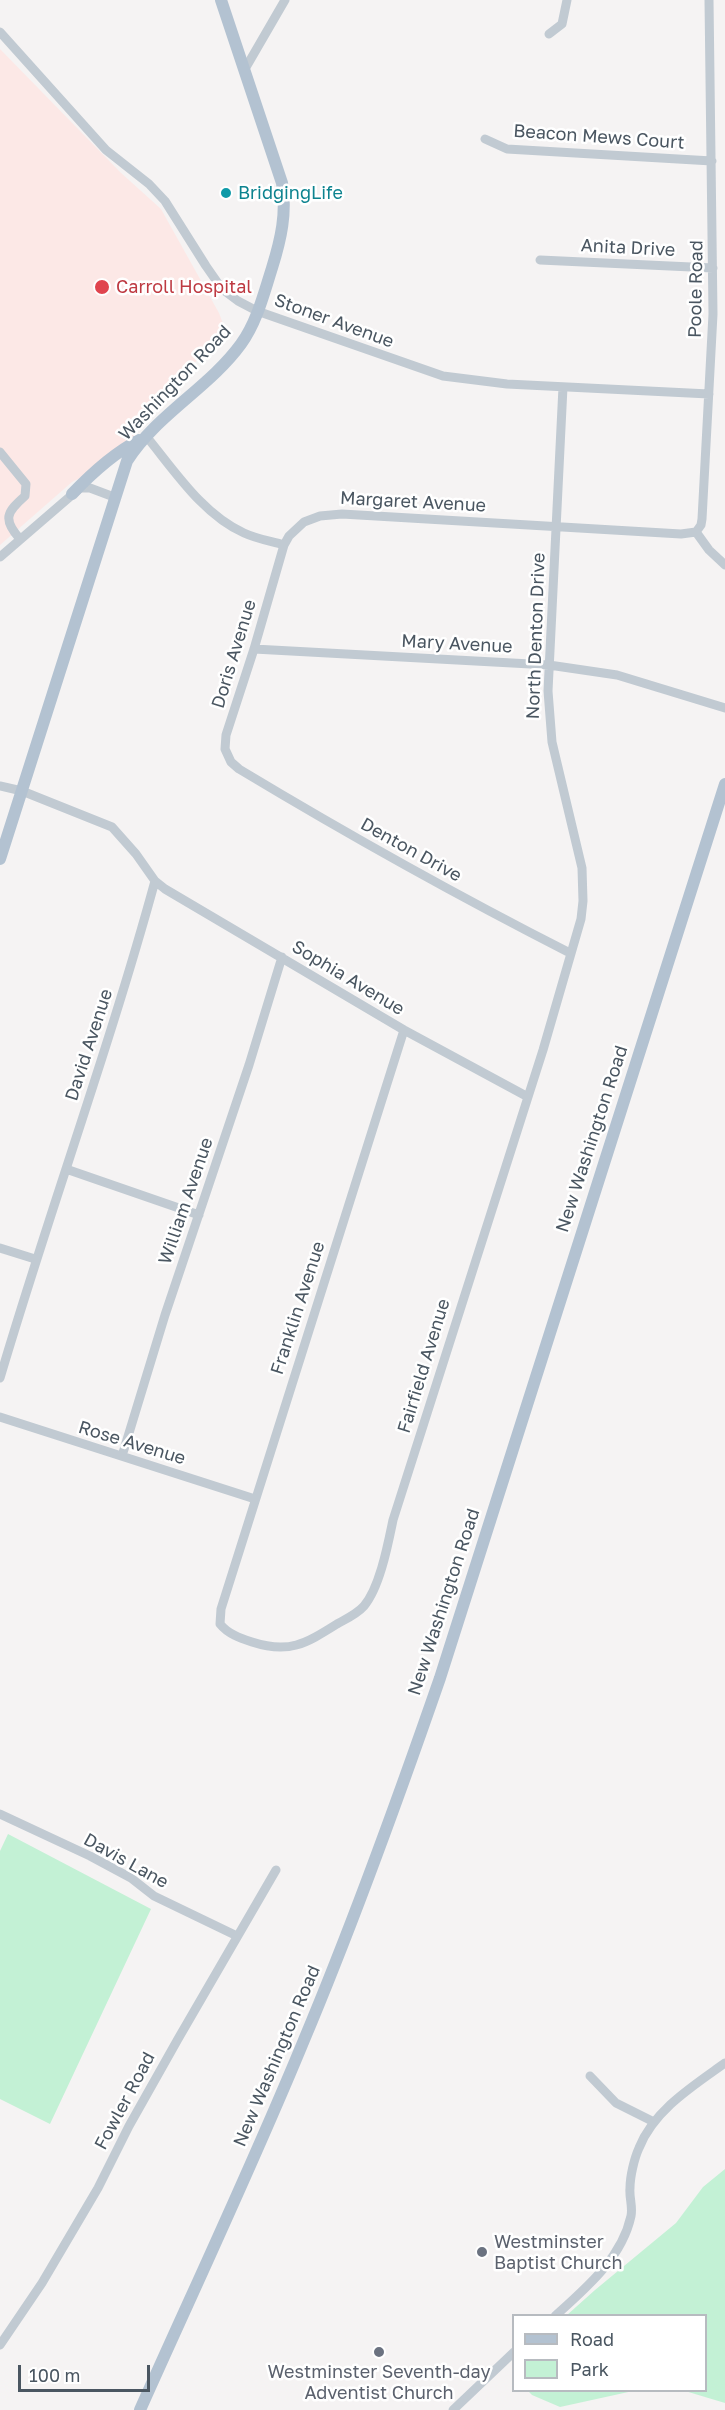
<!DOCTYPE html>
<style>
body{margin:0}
#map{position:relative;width:725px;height:2410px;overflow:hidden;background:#f5f3f3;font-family:"Golos Text",sans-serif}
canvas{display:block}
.legend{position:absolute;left:512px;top:2314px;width:195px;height:78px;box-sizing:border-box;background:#fff;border:2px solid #b7bbc0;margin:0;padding:8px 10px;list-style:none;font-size:18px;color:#4a5661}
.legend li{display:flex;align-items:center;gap:12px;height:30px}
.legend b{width:30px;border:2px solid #b7bbc0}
.scale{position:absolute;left:18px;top:2365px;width:132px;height:27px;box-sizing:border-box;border:3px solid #4a5661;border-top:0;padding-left:8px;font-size:18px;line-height:21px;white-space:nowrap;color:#4a5661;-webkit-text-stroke:4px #fff;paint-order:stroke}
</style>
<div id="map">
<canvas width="725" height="2410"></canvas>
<ul class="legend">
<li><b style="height:8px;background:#b3c2d1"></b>Road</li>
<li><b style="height:16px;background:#c3f1d5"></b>Park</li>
</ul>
<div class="scale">100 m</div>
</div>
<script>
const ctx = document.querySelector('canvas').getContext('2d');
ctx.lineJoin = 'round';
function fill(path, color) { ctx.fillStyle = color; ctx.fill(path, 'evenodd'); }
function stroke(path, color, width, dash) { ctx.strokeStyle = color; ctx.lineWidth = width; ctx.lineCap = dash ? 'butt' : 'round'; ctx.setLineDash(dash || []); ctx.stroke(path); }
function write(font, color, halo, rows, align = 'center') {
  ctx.font = font + ' "Golos Text",sans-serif'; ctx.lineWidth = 5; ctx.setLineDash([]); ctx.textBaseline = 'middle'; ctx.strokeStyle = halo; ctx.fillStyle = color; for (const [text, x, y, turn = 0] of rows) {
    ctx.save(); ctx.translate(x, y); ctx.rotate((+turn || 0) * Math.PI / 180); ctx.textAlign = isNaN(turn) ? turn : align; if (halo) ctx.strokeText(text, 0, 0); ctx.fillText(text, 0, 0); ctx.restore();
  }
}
fill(new Path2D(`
 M0,49L120,172L161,209L219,313L224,326L219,338L160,398L120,457L72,482L0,545Z`), '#fce8e6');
fill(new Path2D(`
 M8,1834L151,1909L50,2124L0,2099V1851Z
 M725,2169V2403L685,2391L706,2390V2316L567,2315L595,2290L676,2223L703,2187Z
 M528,2391H633L560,2407L532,2395Z`), '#c3f1d5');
stroke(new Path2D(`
 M0,32L106,150L149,184L165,201L206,266L222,289L238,301L257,311L443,376L507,384L709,394
 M549,34L562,24L567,0
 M245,69L285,0
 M485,139L507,149L712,161
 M540,260L713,268
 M146,436C174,470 203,515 244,533C257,539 270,541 284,545
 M0,452L26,484L25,496C7,512 2,519 20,539
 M696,532L701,525L702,519L713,314L709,0
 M696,532L709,550L725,565
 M0,557L80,488H90L114,497
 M254,649L549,665L617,675L725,708
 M0,786L22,791L112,827L136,854L155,881L165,889L404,1030L528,1097
 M570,953C458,896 347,834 239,769L231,762L225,749L226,735L254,649L284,545L289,536L304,522L320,516L342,514L681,534L696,532
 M404,1030L221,1609L220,1624C228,1634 240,1638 252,1642C289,1654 305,1644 337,1624C346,1619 357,1614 364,1606C380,1587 388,1544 393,1520L543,1050L581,919L583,901L582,868L552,742L548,691L563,387
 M66,1169L199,1215
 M0,1248L35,1259
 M0,1378C49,1212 109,1049 155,881
 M0,1417L255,1499
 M122,1456L165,1315L249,1065L282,957
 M0,1814L90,1856L131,1878L154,1896L237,1936
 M590,2076L616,2103L654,2122
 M555,2316C586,2288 622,2258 631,2216C633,2207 629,2197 630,2188C630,2177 634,2159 639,2148C654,2110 693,2086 725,2063
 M0,2345L42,2283L98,2188L129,2126L178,2039L276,1870
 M453,2410L514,2352`), '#c1cad2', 9);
stroke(new Path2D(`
 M72,494C92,473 114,453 139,440
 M0,859L127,461C157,414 209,388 241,344C257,322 264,293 272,268C281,239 287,213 282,183L221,0
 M140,2410C195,2287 253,2164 304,2040C354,1921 398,1799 440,1678L725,784`), '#b3c2d1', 12);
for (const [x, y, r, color] of [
 [226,193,6,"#0f9aa8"],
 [102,287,8,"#e0444e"],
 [482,2252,6,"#6b7280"],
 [379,2352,6,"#6b7280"]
]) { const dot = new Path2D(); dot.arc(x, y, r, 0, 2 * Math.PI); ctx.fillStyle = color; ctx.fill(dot); stroke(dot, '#fff', 2); }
write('18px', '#4a5661', '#fff', [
 ["Beacon Mews Court",599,137,4],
 ["Anita Drive",628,248,3],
 ["Poole Road",696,289,-89],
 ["Stoner Avenue",334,321,20],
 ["Washington Road",175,383,-46],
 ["Margaret Avenue",413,502,3],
 ["North Denton Drive",536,636,-88],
 ["Mary Avenue",457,644,3],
 ["Doris Avenue",234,654,-73],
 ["Denton Drive",411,850,29],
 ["Sophia Avenue",348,978,31],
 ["David Avenue",89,1045,-72],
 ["New Washington Road",592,1139,-72],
 ["William Avenue",186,1201,-71],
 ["Franklin Avenue",298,1308,-72],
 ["Fairfield Avenue",424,1366,-73],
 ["Rose Avenue",132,1443,17],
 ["New Washington Road",444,1602,-72],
 ["Davis Lane",126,1861,29],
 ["New Washington Road",277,2056,-67],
 ["Fowler Road",125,2101,-62]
]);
write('18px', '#0d838f', '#fff', [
 ["BridgingLife",238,193]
], 'left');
write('18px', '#be3a42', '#fff', [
 ["Carroll Hospital",116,287]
], 'left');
write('18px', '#5b616d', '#fff', [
 ["Westminster",494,2242],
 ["Baptist Church",494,2263],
 ["Westminster Seventh-day",379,2372,"center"],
 ["Adventist Church",379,2393,"center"]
], 'left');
</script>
